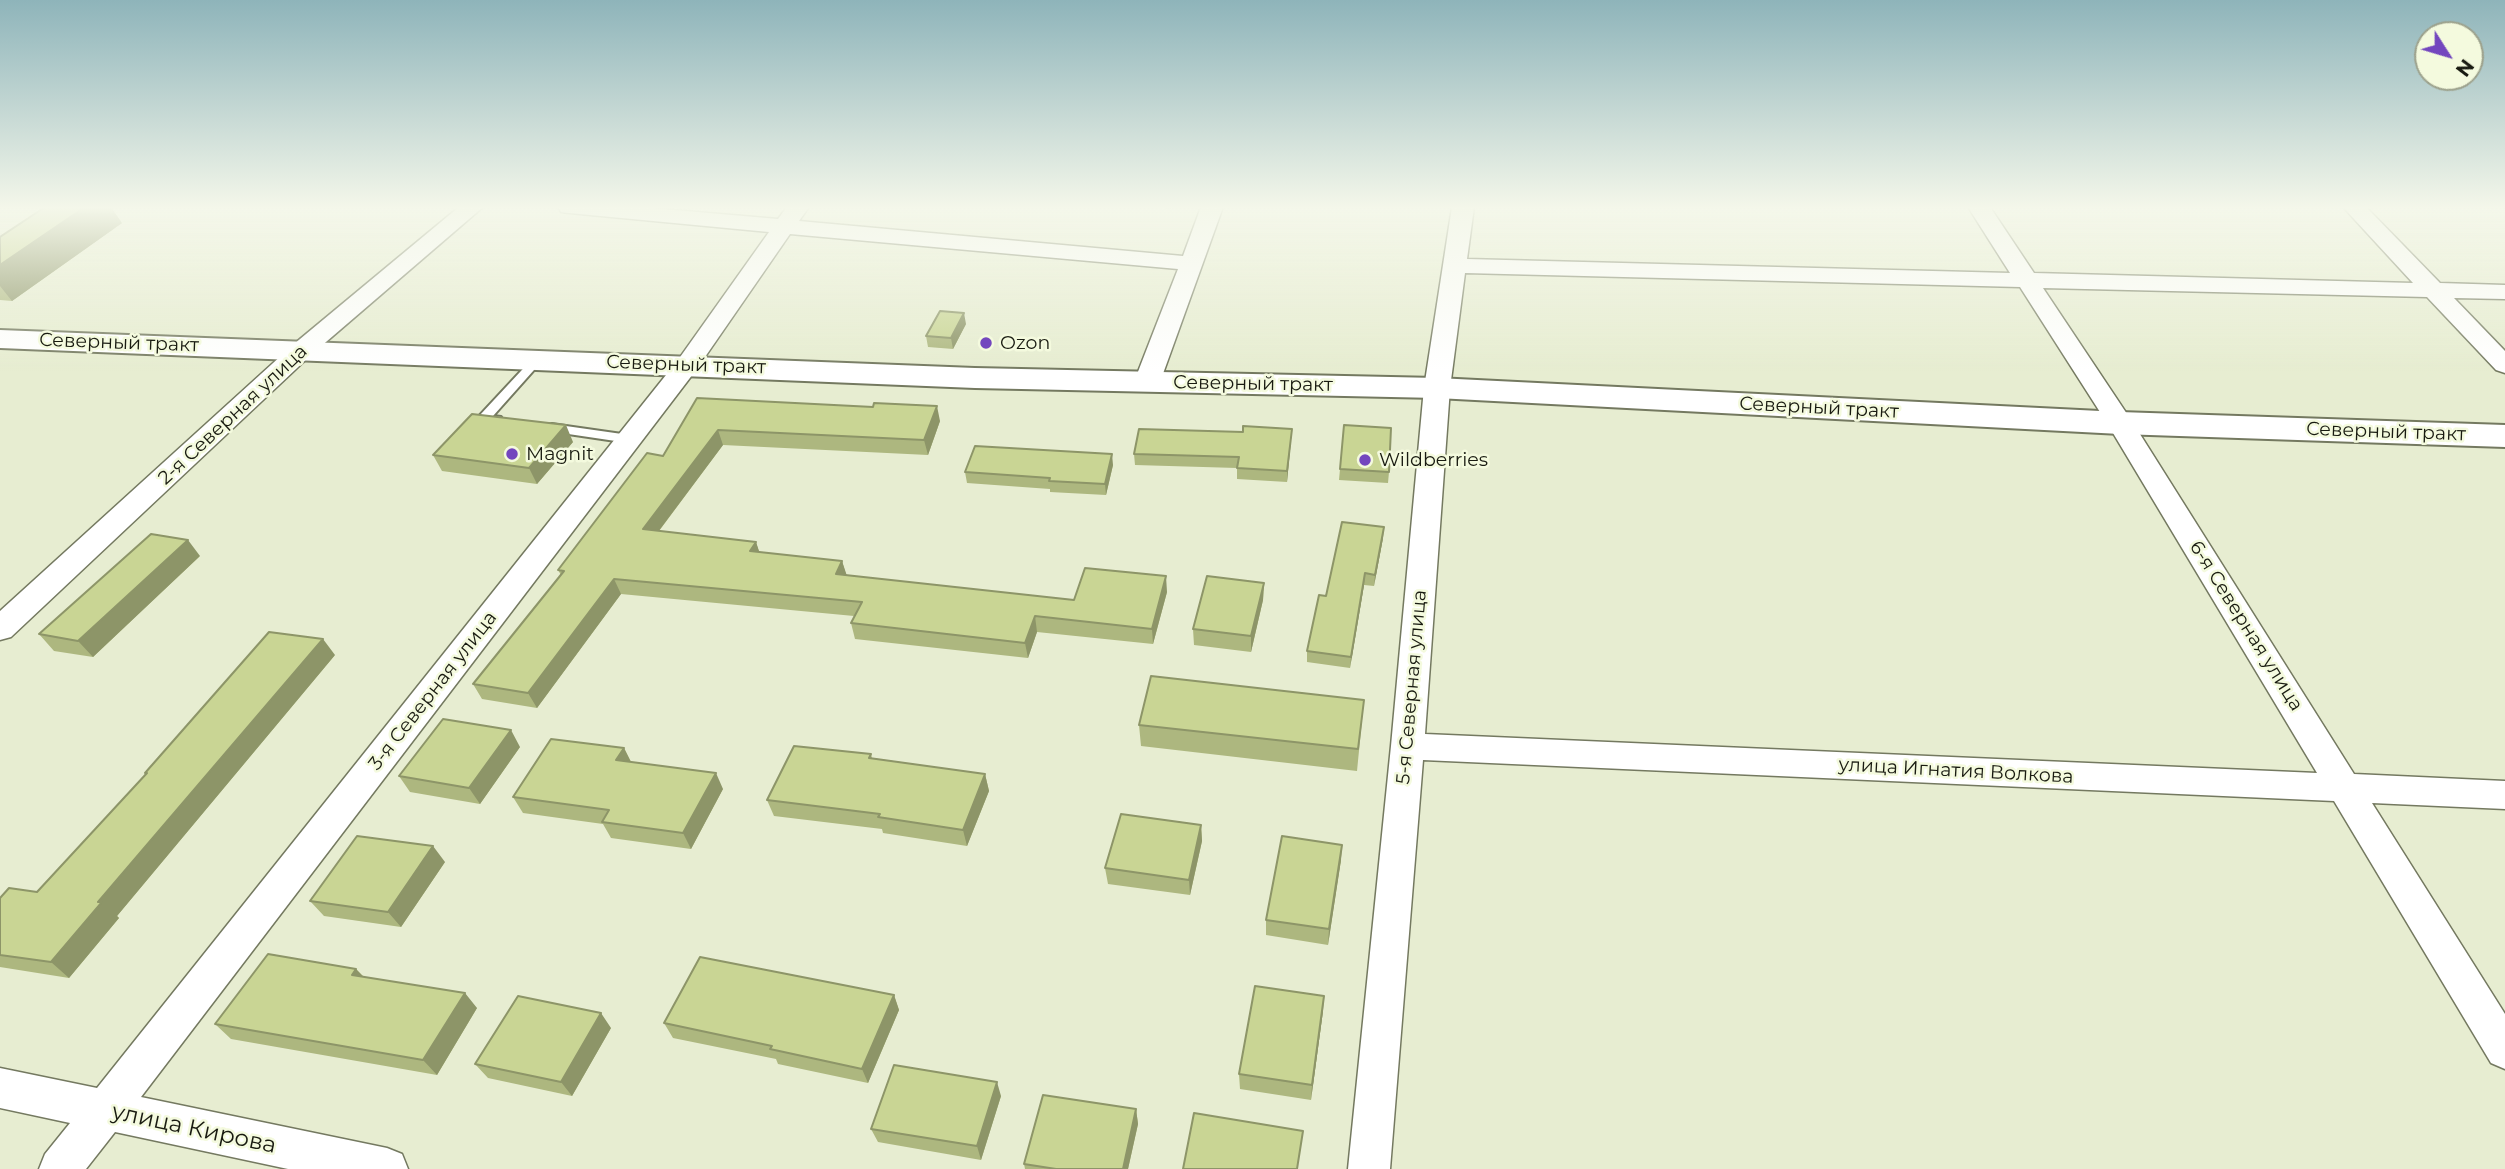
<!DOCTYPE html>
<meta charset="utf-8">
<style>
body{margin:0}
#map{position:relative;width:2505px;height:1169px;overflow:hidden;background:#e7edd1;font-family:Montserrat,sans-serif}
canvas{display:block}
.north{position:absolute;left:2414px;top:21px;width:70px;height:70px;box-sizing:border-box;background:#f4fade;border:2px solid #9ca18c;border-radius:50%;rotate:127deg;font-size:19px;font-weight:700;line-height:28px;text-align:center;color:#191b11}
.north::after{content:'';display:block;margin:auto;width:24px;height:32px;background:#7346be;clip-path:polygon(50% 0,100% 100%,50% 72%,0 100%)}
</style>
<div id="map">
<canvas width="2505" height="1169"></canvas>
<div class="north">N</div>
</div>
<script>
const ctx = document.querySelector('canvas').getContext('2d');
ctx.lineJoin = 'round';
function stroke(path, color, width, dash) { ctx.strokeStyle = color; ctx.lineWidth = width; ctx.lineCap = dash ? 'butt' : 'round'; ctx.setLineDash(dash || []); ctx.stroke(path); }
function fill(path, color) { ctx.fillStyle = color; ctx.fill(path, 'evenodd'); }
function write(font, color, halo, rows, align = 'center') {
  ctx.font = font + ' Montserrat,sans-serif'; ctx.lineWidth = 5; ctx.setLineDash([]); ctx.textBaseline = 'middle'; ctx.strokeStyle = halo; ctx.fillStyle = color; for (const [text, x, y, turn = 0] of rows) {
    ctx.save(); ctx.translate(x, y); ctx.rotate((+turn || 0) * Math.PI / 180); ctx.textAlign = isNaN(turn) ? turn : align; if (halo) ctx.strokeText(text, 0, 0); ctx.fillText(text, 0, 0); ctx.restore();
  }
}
const lane = new Path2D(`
 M538,355L544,359L542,361L493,416L501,417L503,420L501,423L480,421L478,418L480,415L534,357Z
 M552,424L629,435L635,439L629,443L548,431L546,428L548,425Z`);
const street = new Path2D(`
 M459,207H483L312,354L11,637L0,640V611L294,344Z
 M558,207H640L778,219L787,207H809L799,221L1183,256L1201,207H1223L1160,382L1156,387L1147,390L1138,387L1134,382L1178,269L790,234L696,370L141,1097L387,1148L402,1154L408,1169H288L115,1132L86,1169H39L45,1154L70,1123L0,1108V1068L97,1088L678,360L769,232L569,213L561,212Z
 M1452,207H1474L1467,259L2010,273L1968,207H1990L2034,273L2413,283L2343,207H2366L2440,283L2505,285V299L2454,298L2505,351V373L2496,370L2427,297L2043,288L2133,423L2354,774L2505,781V809L2372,803L2505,1014V1069L2491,1063L2334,801L1423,760L1390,1169H1348L1391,746L1424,388ZM1465,273L2020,287L2107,423L2317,773L1425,734L1450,388Z`);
const secondary = new Path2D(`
 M0,330L975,368L1437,378L2120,412L2505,425V447L2120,434L1437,398L975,388L0,348Z`);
stroke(lane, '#747960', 4);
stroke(street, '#747960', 3);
stroke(secondary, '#747960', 4);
fill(lane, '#fff');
fill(street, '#fff');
fill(secondary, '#fff');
fill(new Path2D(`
 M1145,207H1172L1171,209Z
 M122,223L12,301L0,300V237Z
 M966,324L953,349L928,347L926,336Z
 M697,398L940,421L928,455L723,445L659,531L756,542L759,552L842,561L846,575L1074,600L1167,592L1153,644L1037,632L1028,658L855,639L851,623L854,616L621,594L537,708L482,699L473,684L561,575L558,570L663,456Z
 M1344,425L1389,472L1388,483L1339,480Z
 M1292,429L1287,482L1237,479V468L1135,465L1134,454L1243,432Z
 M573,442L537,484L442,471L433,455Z
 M1113,465L1106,495L1050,492V489L967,483L965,472Z
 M1383,538L1374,586L1364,585L1350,668L1307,662V651L1326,596Z
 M200,556L93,657L54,651L39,634Z
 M1264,583L1263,600L1251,652L1194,645L1193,629Z
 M335,655L117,916L119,918L69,978L0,967V898L37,892L146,774L145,773Z
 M1364,700L1357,771L1141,746L1139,725Z
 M520,747L480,804L410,792L399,776Z
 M624,748L631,762L723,789L691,849L611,838L603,824L523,813L513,797Z
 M871,754L872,758L985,774L989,791L967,846L883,833L882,829L774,816L767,800Z
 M1201,825L1202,841L1190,895L1108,884L1105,868Z
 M1341,860L1328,945L1266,935V920Z
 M445,862L401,927L324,916L310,901Z
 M356,969L364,977L477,1008L437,1075L231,1039L215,1024Z
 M894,995L899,1010L868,1083L778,1064L776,1059L673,1038L664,1023Z
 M1323,1011L1311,1100L1240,1089L1239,1074Z
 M611,1028L572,1096L488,1078L475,1064Z
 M1001,1096L981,1160L878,1142L871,1129Z
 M1136,1109L1138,1124L1128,1169H1025L1024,1164Z`), '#adb77f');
fill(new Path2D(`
 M85,207H111L122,223L12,301L0,286V265Z
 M964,313L966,324L953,349L951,338Z
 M937,406L940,421L928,455L924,440Z
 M566,425L573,442L537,484L529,468Z
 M1292,429L1291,440L1287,482V471Z
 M718,430L723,445L649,544L643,529Z
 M1112,454L1113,465L1106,495L1105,484Z
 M1384,527L1383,538L1374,586L1375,575Z
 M188,540L200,556L93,657L78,641Z
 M756,542L761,557L750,551Z
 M842,561L847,576L836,574Z
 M1365,573L1364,585L1350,668L1351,657Z
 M1166,576L1167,592L1153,644L1152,629Z
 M614,579L621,594L537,708L528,693Z
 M1264,583L1263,600L1251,652V636Z
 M1035,616L1037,632L1028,658L1025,643Z
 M323,639L335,655L117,916L119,918L69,978L51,962L98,902Z
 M511,730L520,747L480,804L469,788Z
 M624,748L632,764L616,760Z
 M716,773L723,789L691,849L683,833Z
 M985,774L989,791L967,846L963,830Z
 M1201,825L1202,841L1190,895L1189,880Z
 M1342,845L1341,860L1328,945L1329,929Z
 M433,846L445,862L401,927L388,912Z
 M356,969L370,984L352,975Z
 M465,993L477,1008L437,1075L423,1060Z
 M894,995L899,1010L868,1083L862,1069Z
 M1324,996L1323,1011L1311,1100L1312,1085Z
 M601,1013L611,1028L572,1096L561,1082Z
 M997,1082L1001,1096L981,1160L977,1146Z
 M1136,1109L1138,1124L1128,1169H1123Z`), '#8d9568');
const building = new Path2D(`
 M45,207H85L0,265V237Z
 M940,311L964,313L951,338L926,336Z
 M697,398L873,407L874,403L937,406L924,440L718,430L643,529L756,542L750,551L842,561L836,574L1074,600L1085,568L1166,576L1152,629L1035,616L1025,643L851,623L862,602L614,579L528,693L473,684L564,571L558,570L647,453L663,456Z
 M472,414L566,425L529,468L433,455Z
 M1344,425L1391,428L1389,472L1340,469Z
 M1243,426L1292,429L1287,471L1237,468L1239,457L1134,454L1139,429L1243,432Z
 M975,446L1112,454L1105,484L1049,481L1050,478L965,472Z
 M1342,522L1384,527L1375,575L1365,573L1351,657L1307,651L1319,595L1326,596Z
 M151,534L188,540L78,641L39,634Z
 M1207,576L1264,583L1251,636L1193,629Z
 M269,632L323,639L98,902H102L51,962L0,955V898L9,888L37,892L147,773H145Z
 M1151,676L1364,700L1358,749L1139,725Z
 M443,719L511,730L469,788L399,776Z
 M551,739L624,748L616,760L716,773L683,833L602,822L609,810L513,797Z
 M794,746L871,754L869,758L985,774L963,830L878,817L880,814L767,800Z
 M1121,814L1201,825L1189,880L1105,868Z
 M357,836L433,846L388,912L310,901Z
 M1282,836L1342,845L1329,929L1266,920Z
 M268,954L356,969L352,975L465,993L423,1060L215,1024Z
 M700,957L894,995L862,1069L770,1049L772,1046L664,1023Z
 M1255,986L1324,996L1312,1085L1239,1074Z
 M518,996L601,1013L561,1082L475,1064Z
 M894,1065L997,1082L977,1146L871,1129Z
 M1043,1095L1136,1109L1123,1169H1056L1024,1164Z
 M1194,1113L1303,1131L1297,1169H1183Z`);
fill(building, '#c9d594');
stroke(building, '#8d9568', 2);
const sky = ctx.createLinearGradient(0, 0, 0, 371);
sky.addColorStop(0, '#8eb4ba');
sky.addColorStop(0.56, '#f4f7ea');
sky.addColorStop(1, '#f4f7ea00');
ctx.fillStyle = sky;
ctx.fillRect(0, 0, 2505, 371);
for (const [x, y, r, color] of [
 [986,343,7,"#7346be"],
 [512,454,7,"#7346be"],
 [1365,460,7,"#7346be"]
]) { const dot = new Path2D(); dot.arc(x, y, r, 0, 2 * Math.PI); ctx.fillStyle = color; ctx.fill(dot); stroke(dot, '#f4fade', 2.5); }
write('19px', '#191b11', '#f4fade', [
 ["Северный тракт",119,343,2],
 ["Северный тракт",686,365,2],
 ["Северный тракт",1253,384,1],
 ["Северный тракт",1819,408,3],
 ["2-я Северная улица",233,415,-43],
 ["Северный тракт",2386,432,2],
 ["6-я Северная улица",2246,626,58],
 ["5-я Северная улица",1412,687,-85],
 ["3-я Северная улица",433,691,-52],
 ["улица Игнатия Волкова",1956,771,3]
]);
write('19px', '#191b11', '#f4fade', [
 ["Ozon",1000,343],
 ["Magnit",526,454],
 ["Wildberries",1379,460]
], 'left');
write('23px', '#191b11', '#f4fade', [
 ["улица Кирова",194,1129,12]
]);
</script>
